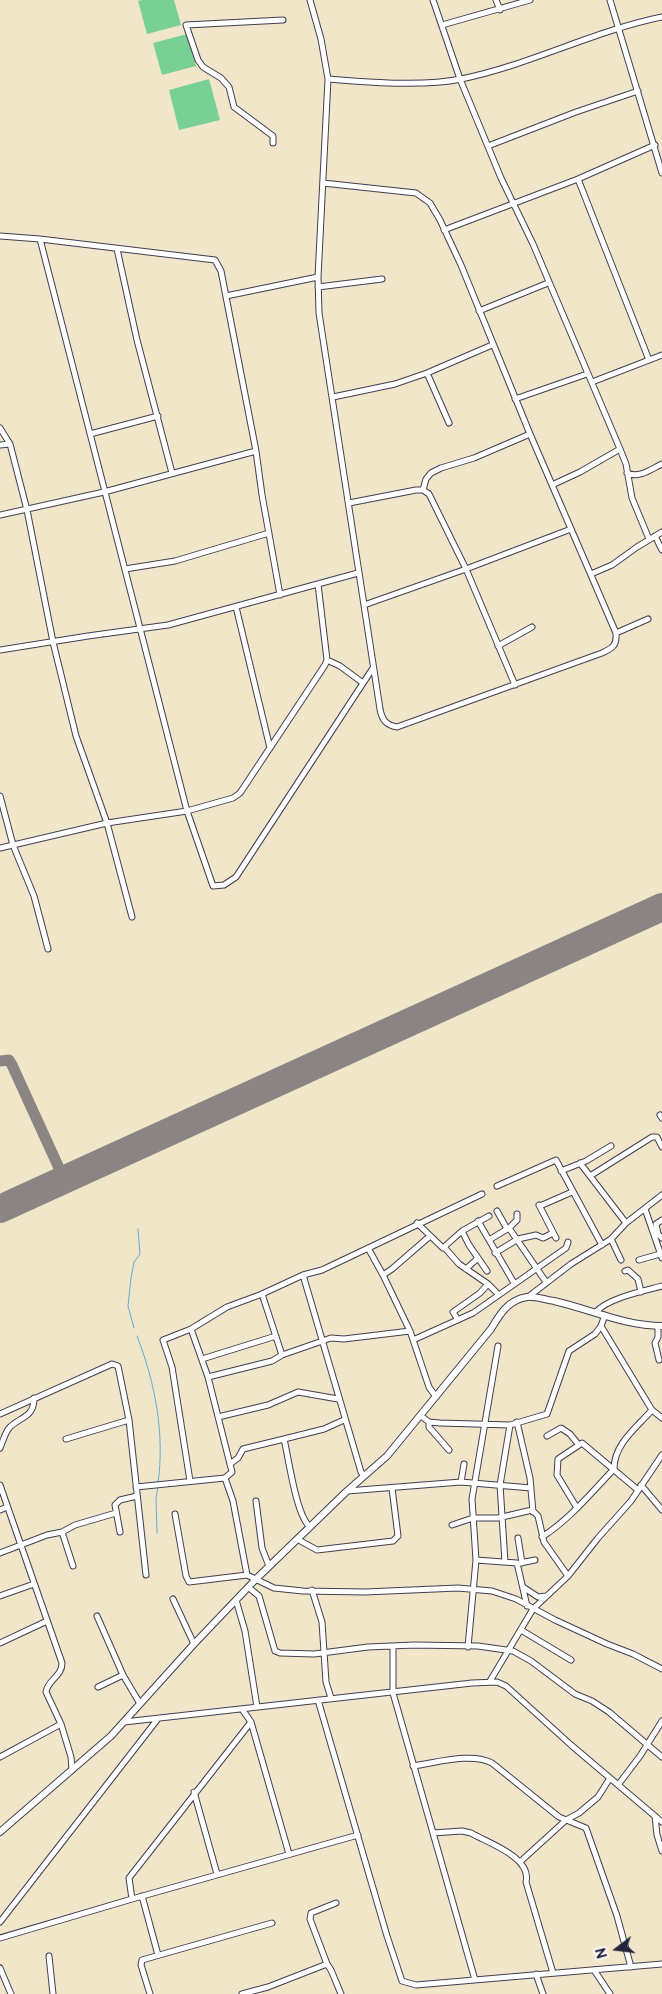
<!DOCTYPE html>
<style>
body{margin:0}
#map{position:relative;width:662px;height:1994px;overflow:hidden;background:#f1e5ca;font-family:"Balsamiq Sans",sans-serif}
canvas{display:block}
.north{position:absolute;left:592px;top:1924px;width:50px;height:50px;-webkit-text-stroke:4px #fdfcf7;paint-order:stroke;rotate:255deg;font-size:14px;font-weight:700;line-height:20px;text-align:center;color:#22223b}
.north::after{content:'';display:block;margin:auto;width:18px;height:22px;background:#22223b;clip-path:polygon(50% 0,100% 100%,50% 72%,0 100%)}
</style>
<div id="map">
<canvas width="662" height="1994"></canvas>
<div class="north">N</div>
</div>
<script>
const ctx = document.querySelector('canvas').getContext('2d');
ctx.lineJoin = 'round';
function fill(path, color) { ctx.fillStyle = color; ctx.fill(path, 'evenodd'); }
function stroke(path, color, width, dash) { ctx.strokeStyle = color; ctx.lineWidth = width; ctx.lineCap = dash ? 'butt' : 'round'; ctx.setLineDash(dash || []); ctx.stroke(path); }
fill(new Path2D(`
 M142,0H174L181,25L147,34L138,1Z
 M187,34L196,66L162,75L153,43Z
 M209,79L220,120L179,130L169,90Z`), '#79d095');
stroke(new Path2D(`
 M134,1328L128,1306L131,1278L134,1262L140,1254L138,1229
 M137,1336C155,1382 165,1434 158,1483
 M157,1533L156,1498L158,1487`), '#65aadb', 1);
stroke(new Path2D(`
 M0,1061L9,1060L12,1065L64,1179`), '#8a8482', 11);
stroke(new Path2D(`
 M0,1209L662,907`), '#8a8482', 28);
const minor = new Path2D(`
 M310,0L321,39L328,79L318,277L319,313L380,709C382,720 386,725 397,727L602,653C613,648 617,645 616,633L530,434L461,265L440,220L430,203L416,193L323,183
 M433,0L460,79L501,178L533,244L620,449L626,464L632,498L649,539
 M496,0L500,10
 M610,0L662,173
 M442,25L530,0
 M328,79C368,82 422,87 461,79C530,65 593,31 662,17
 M273,143V136L234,107L229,87L221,78L203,67L198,60L186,25L283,20
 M488,146L576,112L638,91
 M578,179L649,360
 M444,230L578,179L655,145
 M0,236L40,239L215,260L221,271L256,451L262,495L280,595
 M40,239L187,811L213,886L224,885L236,877L373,668
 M117,249L137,340L172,473
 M318,287L382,279
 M226,296L318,277
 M479,311L548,283
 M427,373L449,423
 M592,382L662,355
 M333,397L395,384L427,373L492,345
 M515,399L587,374
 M0,428L10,444L27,510L53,642L76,736L107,823L132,917
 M90,434L158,416
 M0,445L10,444
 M627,473C639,479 651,469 662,464
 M552,485L580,472L620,449
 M423,490L426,479L431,473L441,468L474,458L530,434
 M349,503L416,490H423L429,494L466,569L515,685
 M0,515L104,492L256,451
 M655,536L662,550
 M125,569L175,561L269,533
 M591,574L612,565L637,547L662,532
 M364,605L466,569L571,529
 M236,607L270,748
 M616,633L648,619
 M498,646L532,627
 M0,650L88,636L168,625L358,573
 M327,660L340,666L363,683
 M0,796L13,845L34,896L48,949
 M0,848L107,823L187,811L233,798L240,793L325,665L327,660L318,584
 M660,1115L662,1118
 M580,1163L626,1223
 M561,1171L586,1161L611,1146
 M590,1176L652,1137H657L662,1147
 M497,1186L556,1160L602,1245
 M539,1205L556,1238
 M540,1206L572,1192
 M645,1209L662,1258
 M497,1211L507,1229
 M662,1220L656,1224L658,1234L662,1238
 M478,1221L514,1283
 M417,1223L443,1248L444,1247L459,1264L488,1284L498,1294
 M509,1228L546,1282
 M611,1239L621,1260
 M489,1240L509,1228L517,1220V1214
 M444,1247L462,1231
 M368,1248L383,1275L410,1331
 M495,1253L518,1239L536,1235L543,1238L553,1233
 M639,1260L660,1254
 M466,1269L478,1258
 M487,1271L469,1245L462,1231L489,1216
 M625,1271L628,1270L638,1279L641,1292
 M303,1275L361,1472L364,1476
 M383,1275L392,1269L430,1236
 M262,1294L282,1355
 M528,1297L571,1264L611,1239L626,1223L662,1195
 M596,1312C608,1298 644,1291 662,1286
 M458,1320L453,1312L480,1293L488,1284
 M601,1326L652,1410L662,1418
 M658,1326V1337L655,1343L659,1360
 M413,1340L473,1313L566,1248L568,1242
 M202,1359L276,1336
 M208,1377L272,1361L282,1355L331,1338L344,1339L410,1331L429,1387L436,1397
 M0,1414L112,1364L118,1366L129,1420L146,1575
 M421,1416L429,1422L440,1423L510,1425L547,1414L569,1351L595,1334L601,1326L605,1315
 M218,1417L268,1405L298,1392L338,1399
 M429,1422V1427L449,1450
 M517,1422L530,1478L533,1512
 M547,1436L561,1428L570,1434L578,1444
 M66,1439L129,1420
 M284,1439L324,1429L344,1420
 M0,1448C3,1441 5,1432 10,1427C22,1416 34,1417 34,1398
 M230,1464L238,1458L243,1449L284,1439C289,1460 296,1515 310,1527
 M225,1478L233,1501L247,1575
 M190,1481L172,1367L163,1340L191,1329L227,1307L262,1294L303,1275L322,1270L482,1194
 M461,1482L464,1464
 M0,1485L62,1663C62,1677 48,1679 46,1692L61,1724L71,1757L72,1770
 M641,1485L662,1510
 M136,1487L225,1478L232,1472L208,1377L191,1329
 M347,1491L461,1482L531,1488
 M256,1501L262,1548L269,1566
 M577,1508L557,1475L558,1459L582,1443L638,1490
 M0,1510L7,1507
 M175,1514L186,1576L189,1582L247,1575L274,1588L303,1591L365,1592L458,1588L492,1591L516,1599L555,1620L607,1644L633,1654L662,1669
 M452,1525L473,1518H498L532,1510L538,1516L544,1542L568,1576
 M62,1532L73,1566
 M120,1532L115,1505L120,1500L137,1496
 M542,1537C570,1519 591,1493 614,1469C614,1444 636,1428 652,1410
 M518,1538L522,1563
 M297,1539L317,1550L393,1541L398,1536L392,1488
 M0,1553L47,1535L62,1532L75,1525L116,1513
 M476,1560L517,1563L527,1606
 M505,1562L500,1485L510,1425
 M520,1563L535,1560
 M248,1587L259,1596L275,1651L280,1653L314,1654L368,1647L414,1645L478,1646L513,1651L531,1661L575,1694L592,1701L609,1712L662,1757
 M523,1587L538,1597L546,1596
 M312,1590L322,1622L326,1682L331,1698
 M0,1596L34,1584
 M173,1599L194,1644
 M236,1600L245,1631L257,1707
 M97,1616L123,1675L139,1702
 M521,1630L571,1660
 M0,1643L47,1621
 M393,1646V1693L475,1980
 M468,1647L476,1560L472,1499L498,1346
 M490,1681L533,1609L568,1576L598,1538L631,1501L662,1455
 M98,1687L123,1675
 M318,1700L387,1936L402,1981L416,1985L662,1964
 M124,1722L472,1683L497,1682L506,1686L571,1745L662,1822
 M251,1722L289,1854
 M0,1757L61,1724
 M413,1766C436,1763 471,1752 492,1763L559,1817L586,1828L617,1916L631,1967
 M618,1785L640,1756L662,1721
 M194,1792L217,1874
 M655,1816L657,1835L662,1851
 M433,1833L462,1831L471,1833C488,1843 532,1857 526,1882L553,1973
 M521,1861L566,1820L579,1813L598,1797L610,1778
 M142,1896L158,1955
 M132,1899L358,1835
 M336,1903L311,1913L310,1919L327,1964L331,1970L341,1994
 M0,1922L157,1720
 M0,1938L132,1899L129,1878L251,1722L242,1709
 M49,1956L53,1994
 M0,1968L11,1994
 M594,1970L610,1994
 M536,1974L543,1994
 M150,1994L141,1965L142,1960L272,1923
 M242,1994L268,1987L327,1964`);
const major = new Path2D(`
 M0,1832L111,1736L194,1644L256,1579L347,1491L387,1456L491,1329C500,1314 508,1300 527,1297C535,1296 546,1300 554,1301C590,1309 624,1326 662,1326`);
stroke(minor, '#413f50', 7);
stroke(major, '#413f50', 8);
stroke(minor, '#fff', 5);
stroke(major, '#fff', 6);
</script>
